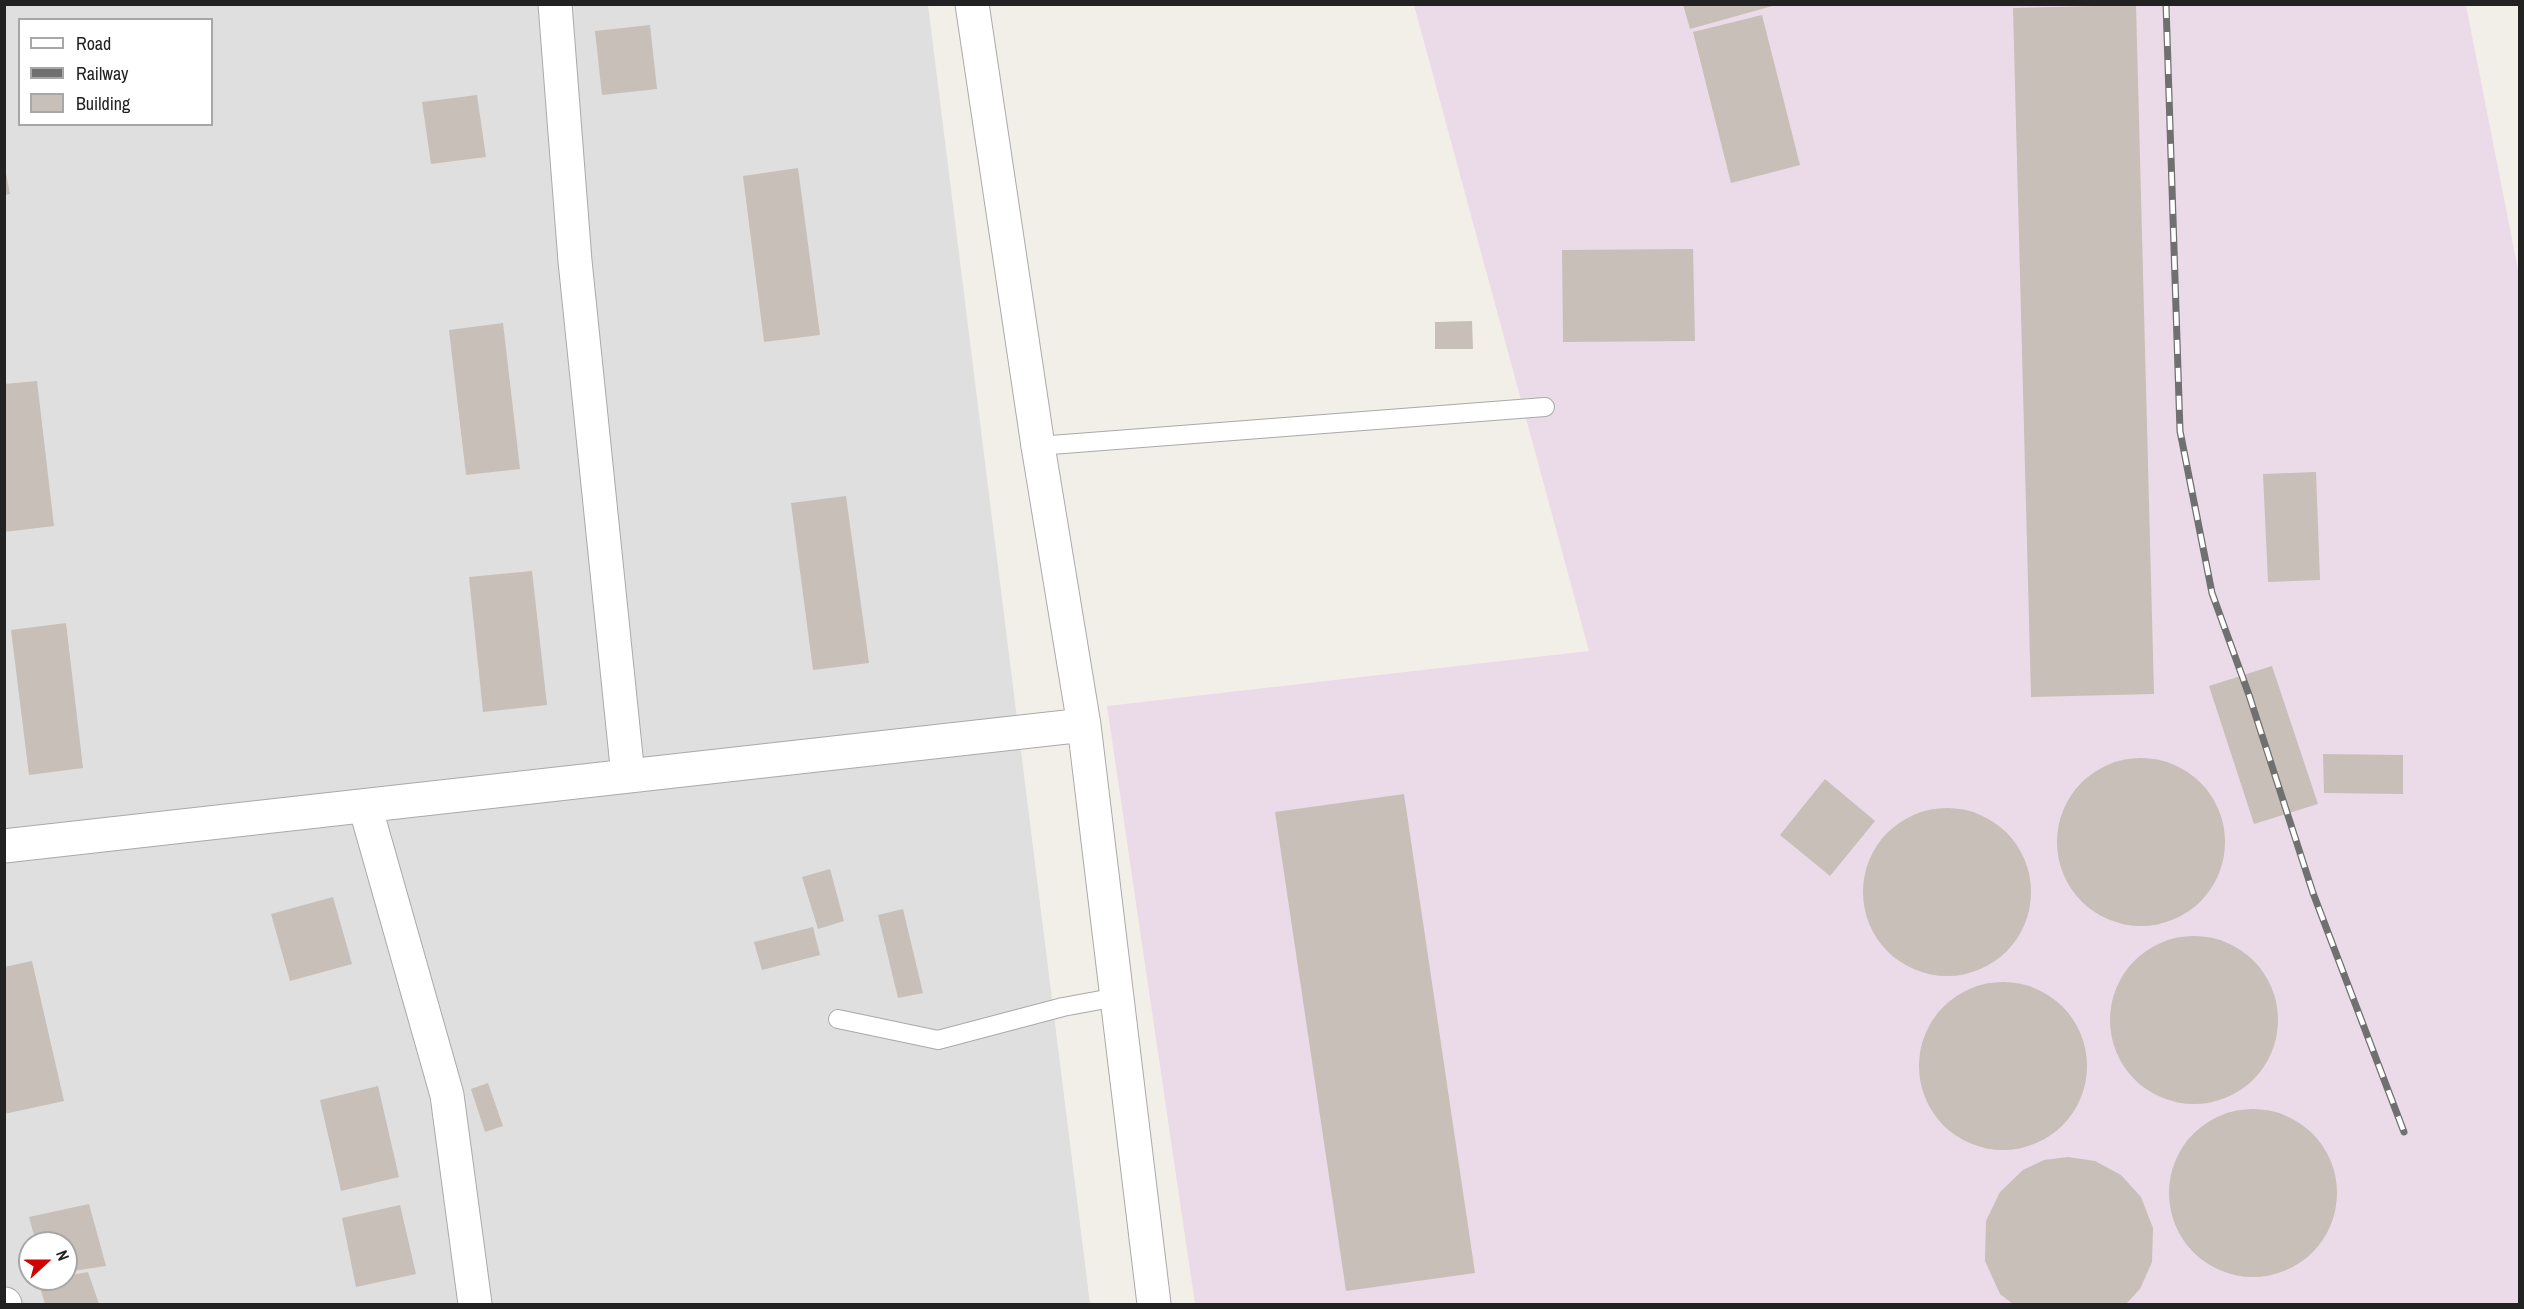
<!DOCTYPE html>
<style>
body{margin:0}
#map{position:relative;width:2524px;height:1309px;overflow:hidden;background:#f2efe9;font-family:"Archivo Narrow",sans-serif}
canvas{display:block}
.frame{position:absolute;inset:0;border:6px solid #222;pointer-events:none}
.legend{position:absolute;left:18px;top:18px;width:195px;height:108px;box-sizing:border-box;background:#fff;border:2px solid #a7a7a7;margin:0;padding:8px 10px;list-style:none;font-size:18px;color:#222}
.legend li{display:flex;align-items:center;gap:12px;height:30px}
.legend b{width:30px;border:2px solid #a7a7a7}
.north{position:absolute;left:18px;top:1231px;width:60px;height:60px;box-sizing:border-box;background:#fff;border:2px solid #a7a7a7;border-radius:50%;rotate:69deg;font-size:16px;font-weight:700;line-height:24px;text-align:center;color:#222}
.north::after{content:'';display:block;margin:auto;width:21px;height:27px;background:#d40000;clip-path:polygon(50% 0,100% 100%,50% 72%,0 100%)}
</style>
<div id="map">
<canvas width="2524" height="1309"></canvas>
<div class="frame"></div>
<ul class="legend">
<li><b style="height:8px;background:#fff"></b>Road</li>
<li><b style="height:8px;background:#707070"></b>Railway</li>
<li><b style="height:16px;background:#c7bfb8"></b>Building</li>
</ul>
<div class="north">N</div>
</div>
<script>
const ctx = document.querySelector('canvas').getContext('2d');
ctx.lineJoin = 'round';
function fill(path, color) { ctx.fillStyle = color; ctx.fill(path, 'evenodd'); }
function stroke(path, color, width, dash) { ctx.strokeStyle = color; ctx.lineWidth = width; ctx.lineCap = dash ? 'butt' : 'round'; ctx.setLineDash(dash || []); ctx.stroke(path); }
fill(new Path2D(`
 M5,5H928L1090,1304H5ZM20,20H212V124H20ZM30,1243H66V1279H30Z`), '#e0dfdf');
fill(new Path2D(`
 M1414,5H2466L2520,280L2519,1304H1195L1107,706L1589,651Z`), '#ebdbe8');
fill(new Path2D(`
 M1683,4H1776V5L1690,29Z
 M2136,5L2154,694L2031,697L2013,8Z
 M1762,15L1800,165L1731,183L1693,32Z
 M650,25L657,89L602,95L595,31Z
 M477,95L486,157L431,164L422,102Z
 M4,163L10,194L4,195Z
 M798,168L820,335L764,342L743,176Z
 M1693,249L1695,341L1563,342L1562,250Z
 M1472,321L1473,349H1435V322Z
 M503,323L520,469L466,475L449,330Z
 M37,381L54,526L4,532V384Z
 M2316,472L2320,580L2268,582L2263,474Z
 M846,496L869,663L813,670L791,503Z
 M532,571L547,705L483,712L469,577Z
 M66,623L83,768L29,775L11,630Z
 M2272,666L2318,804L2254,824L2209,686Z
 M2323,754L2403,755V794L2324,793Z
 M2057 842a84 84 0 1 1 168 0a84 84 0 1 1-168 0Z
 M1825,779L1875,821L1830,876L1780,835Z
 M1404,794L1475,1273L1346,1291L1275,812Z
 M1863 892a84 84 0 1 1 168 0a84 84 0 1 1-168 0Z
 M830,869L844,921L818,929L802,877Z
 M333,897L352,964L290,981L271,914Z
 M903,909L923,993L898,998L878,915Z
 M813,927L820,955L762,970L754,942Z
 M2110 1020a84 84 0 1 1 168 0a84 84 0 1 1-168 0Z
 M32,961L64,1101L4,1114V967Z
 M1919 1066a84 84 0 1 1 168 0a84 84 0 1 1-168 0Z
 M488,1083L503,1126L485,1132L471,1089Z
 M378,1086L399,1177L341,1191L320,1100Z
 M2169 1193a84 84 0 1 1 168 0a84 84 0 1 1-168 0Z
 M2068,1157L2095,1161L2121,1175L2141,1197L2153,1228L2152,1262L2140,1289L2126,1304H2013L2000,1294L1985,1261L1986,1221L2000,1192L2023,1170L2044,1160Z
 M89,1204L106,1266L66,1272V1243H36L29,1217Z
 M400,1205L416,1274L356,1287L342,1218Z
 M88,1272L99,1304H45L38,1281L66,1279V1276Z`), '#c7bfb8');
const service = new Path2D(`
 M1038,446L1545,407
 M838,1019L938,1040L1063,1007L1117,997`);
const minor = new Path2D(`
 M555,4L575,261L628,776
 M1038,446L1084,725L1154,1304
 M365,806L447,1095L475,1304
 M4,846L1084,725
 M4,1304H5`);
const tertiary = new Path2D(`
 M972,4L1038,446`);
stroke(service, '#a9a9a9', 20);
stroke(minor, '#a9a9a9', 35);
stroke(tertiary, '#a9a9a9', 35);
stroke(service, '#fff', 18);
stroke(minor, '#fff', 33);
stroke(tertiary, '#fff', 33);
const rail = new Path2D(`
 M2166,4L2180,431L2212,593L2249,695L2313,893L2404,1132`);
stroke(rail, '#707070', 7);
stroke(rail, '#fff', 4.5, [14]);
</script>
